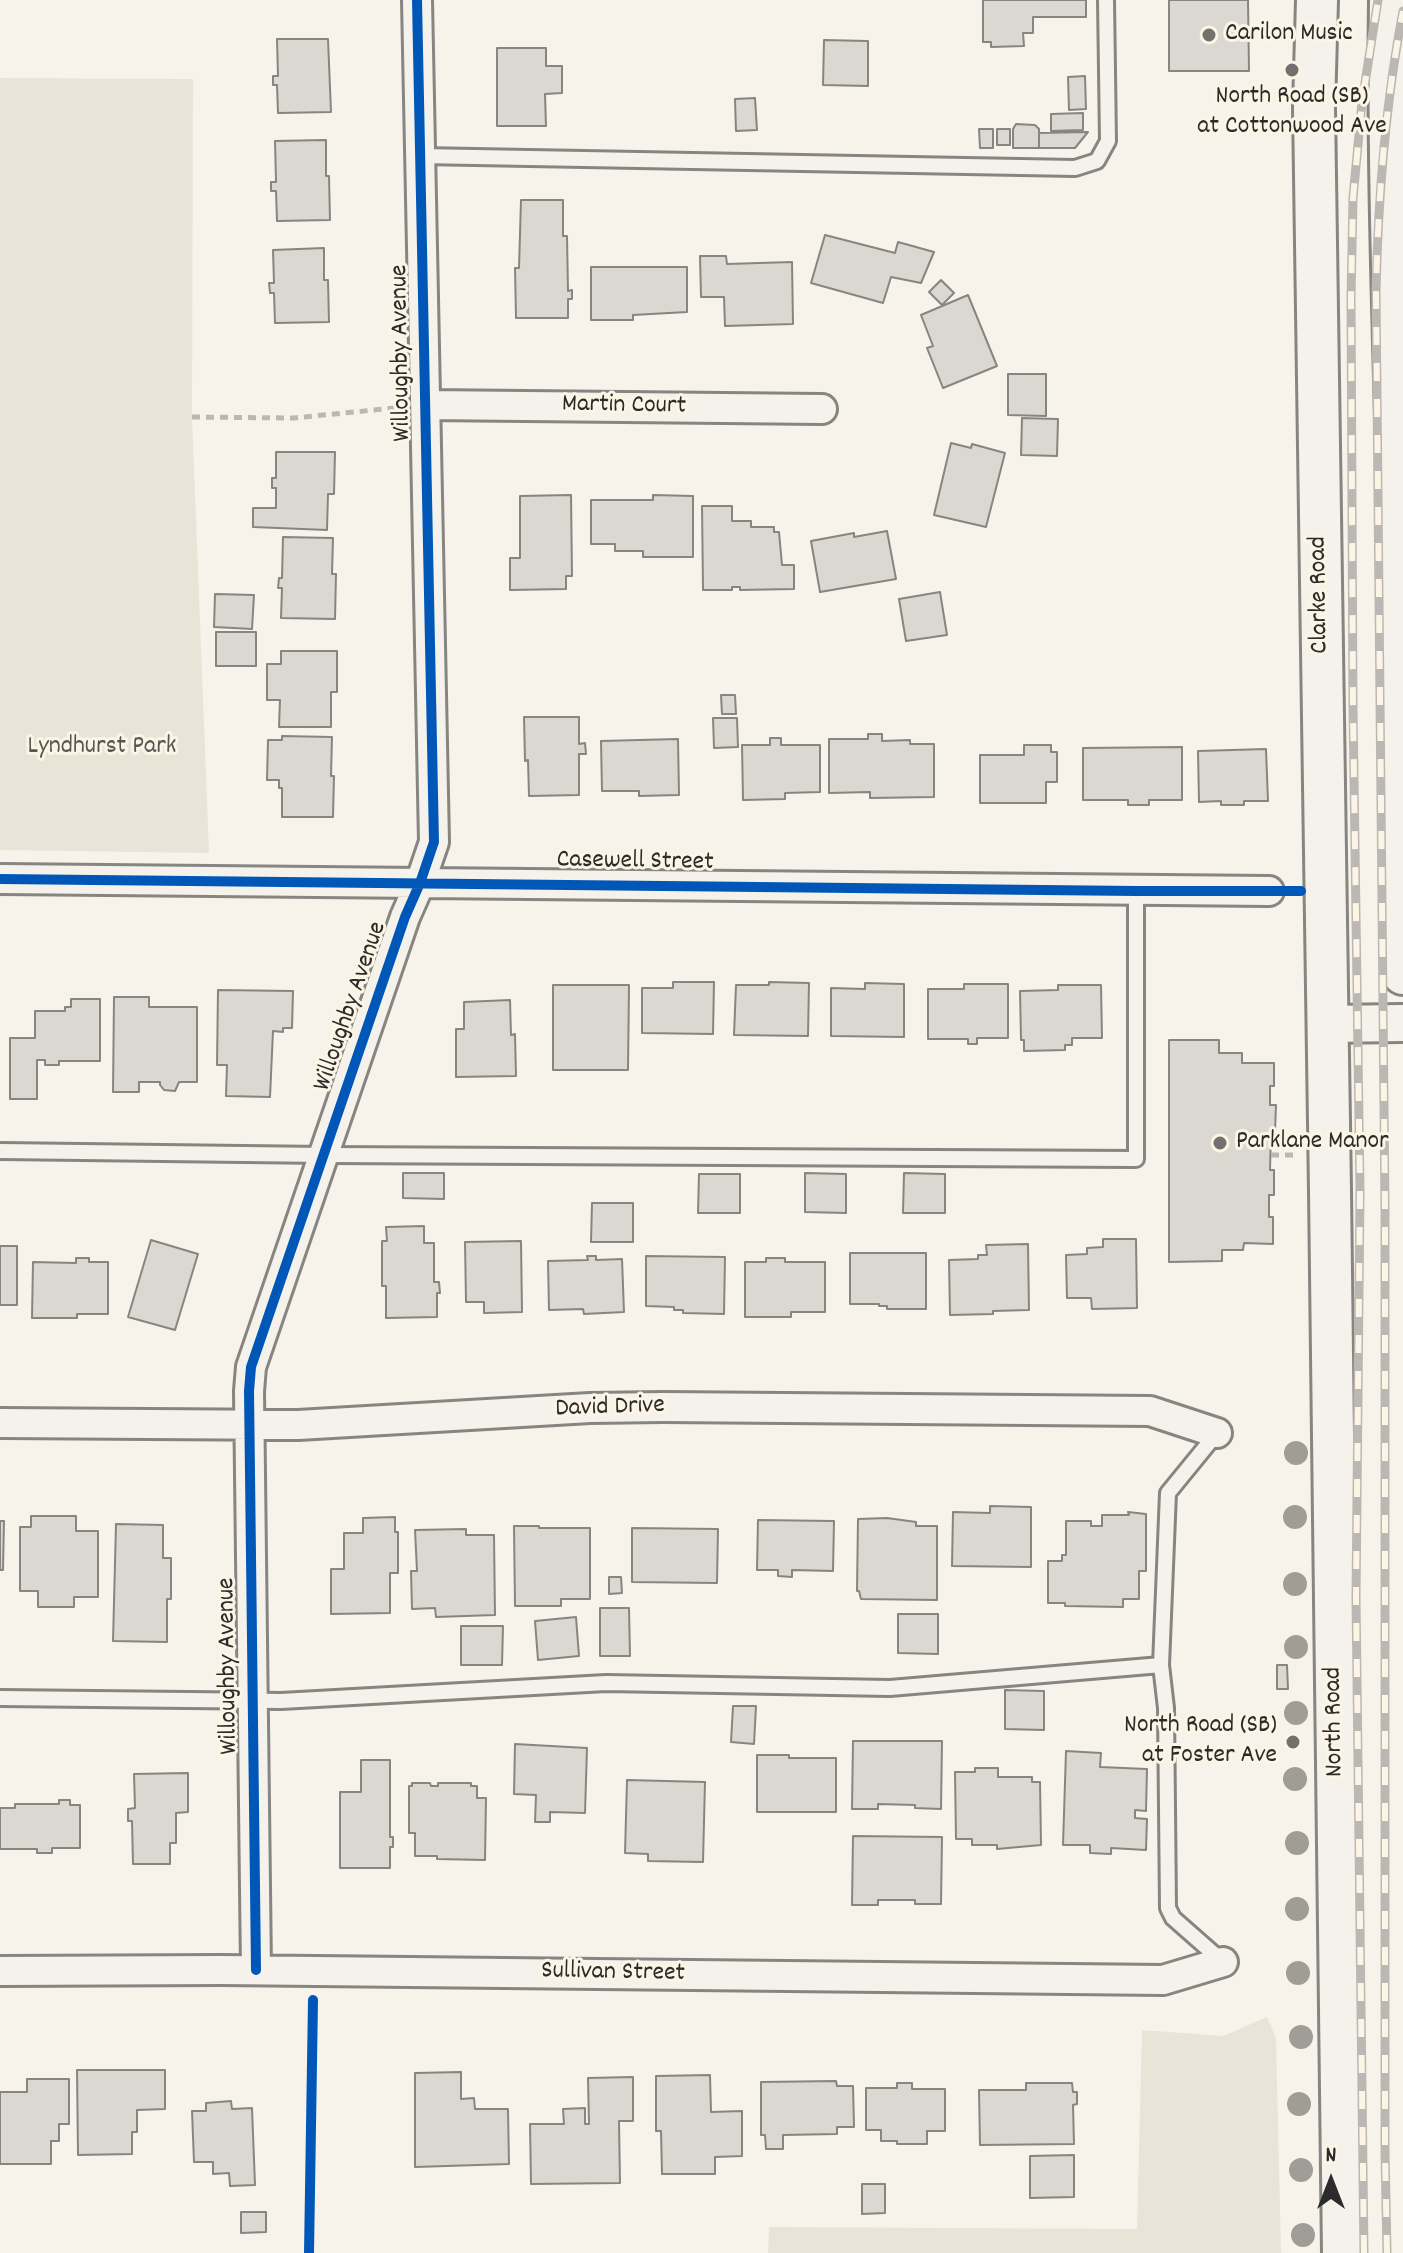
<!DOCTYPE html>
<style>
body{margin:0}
#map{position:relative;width:1403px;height:2253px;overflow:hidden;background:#f7f3ea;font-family:Dekko,sans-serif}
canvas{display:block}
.north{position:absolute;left:1291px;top:2141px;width:80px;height:80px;-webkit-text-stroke:6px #fcf5e5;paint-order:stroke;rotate:0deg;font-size:22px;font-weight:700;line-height:32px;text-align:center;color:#2b2b2b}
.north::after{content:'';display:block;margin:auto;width:28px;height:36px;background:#2b2b2b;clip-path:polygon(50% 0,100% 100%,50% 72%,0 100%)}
</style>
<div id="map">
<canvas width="1403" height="2253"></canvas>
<div class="north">N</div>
</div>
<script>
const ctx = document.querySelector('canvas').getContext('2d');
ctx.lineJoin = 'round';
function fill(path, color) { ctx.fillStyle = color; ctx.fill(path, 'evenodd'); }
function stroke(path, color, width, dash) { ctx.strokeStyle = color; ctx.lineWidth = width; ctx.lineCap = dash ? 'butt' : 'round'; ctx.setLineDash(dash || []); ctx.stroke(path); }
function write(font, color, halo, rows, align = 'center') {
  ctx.font = font + ' Dekko,sans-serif'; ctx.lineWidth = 6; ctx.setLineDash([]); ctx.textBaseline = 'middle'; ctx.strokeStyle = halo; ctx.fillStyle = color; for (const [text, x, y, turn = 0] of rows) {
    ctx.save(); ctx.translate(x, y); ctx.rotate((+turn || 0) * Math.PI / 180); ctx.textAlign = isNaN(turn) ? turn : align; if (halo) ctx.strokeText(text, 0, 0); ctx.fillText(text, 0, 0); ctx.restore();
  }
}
fill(new Path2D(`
 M0,78L193,79L192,417L209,853L0,850Z
 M1267,2017L1276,2038L1281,2253H768L769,2227L1137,2229L1142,2030L1223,2036Z`), '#e9e4d8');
const building = new Path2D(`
 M983,0H1086V17H1033V33H1023L1024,46L991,47V42H983Z
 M1169,0H1248L1249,71H1169Z
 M277,39H328L331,112L278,113L277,85H273V76H278Z
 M824,40L868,41V86L823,85Z
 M497,48H546V66H562V93L545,94L546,126H497Z
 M1085,76L1086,109L1069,110L1068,77Z
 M755,98L757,130L736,131L735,99Z
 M1083,113V130L1051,131V114Z
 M1016,124L1035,125L1039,129V148H1013V129Z
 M979,129H993V148H980Z
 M997,129H1010V145H997Z
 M1088,132L1075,148H1039V133Z
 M326,140V176H329L330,220L277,221L276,191H271V182H276L275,141Z
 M521,200H563V236H567L568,291L572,290V299H568V318H516L515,268H519Z
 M825,235L895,253L898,242L934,252L921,283L891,277L883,303L811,283Z
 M324,248V280H328L329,322L275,323L274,293H270L269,283H274L273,250Z
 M700,256H726L727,264L792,262L793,324L725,326L724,297H701Z
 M591,267H687V312L633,315V320H591Z
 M941,280L954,293L942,305L929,292Z
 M968,295L997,366L943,388L927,348L933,346L921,315Z
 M1008,374H1046V416L1008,415Z
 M1022,418L1058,419L1057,456L1021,455Z
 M951,443L971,448L972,444L1005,453L986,527L934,515Z
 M276,452H335L334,494H328L327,530L253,527V508H276V488H272V478H276Z
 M571,495L572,576H566V589L510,590V558H520V496Z
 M653,495L693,496V557H643V551H615V544H591V500H653Z
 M702,506H732V521H751V527H774V532H779L782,565H794V589L740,590V587H732V590H703Z
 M887,531L896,579L820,592L811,541L854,533V537Z
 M283,537L333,538L332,574H336L335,619L281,618L282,588H278L279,578H282Z
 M940,592L947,635L906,641L899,599Z
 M215,594L254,595L252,629L214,627Z
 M216,632H256V666H216Z
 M281,651H337V692H331V727H279L280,700H267V664H281Z
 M721,695H735L736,714H722Z
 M524,717H579V744L585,743L586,754H579V795L529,796L528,760L525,761Z
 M713,718H737L738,747L714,748Z
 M868,734H882V741L910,740V744H934V797L870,798V792L829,793V739H868Z
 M282,736L332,737L331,776H334L333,817H282V788H279V780H267L268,740H282Z
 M770,738H781V745H820V792L785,793V799L743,800L742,745H770Z
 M678,739L679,795L639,796V791H602L601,741Z
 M1024,745H1051V752H1057V782H1046V803H980V755H1024Z
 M1182,747V800H1149V805H1128V800H1083V748Z
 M1266,749L1268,801H1244V805H1221V801L1199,802L1198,751Z
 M673,982H714L713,1034L642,1033V988H673Z
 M769,982L809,983L808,1036L734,1035L736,985H769Z
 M865,983L904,984V1037L831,1036V988L865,989Z
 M964,984H1008V1038H977V1044H968V1039H928V989H964Z
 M553,985H629L628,1070H553Z
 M1058,985H1101L1102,1038H1072V1045H1065V1050L1024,1051V1040H1021L1020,991L1058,990Z
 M218,990L293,991L292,1028H283V1032L273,1031L270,1097L226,1096L227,1065H217Z
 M114,997H149V1007H197V1082H179L175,1091L164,1090L160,1085V1082H139V1092H113Z
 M71,999H100V1061H59V1065H45V1060H37V1099H10V1038H35V1011H65V1007H71Z
 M510,1000L511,1035L515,1034L516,1076L456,1077V1029H464V1002Z
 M1169,1040H1219V1053H1242V1063H1274V1086H1270V1105H1276L1275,1132H1271L1270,1170H1274V1195H1269V1217H1273V1244L1244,1243L1243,1250H1222V1261L1169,1262Z
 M403,1173H444V1199L403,1198Z
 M805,1173L846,1174V1213L805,1212Z
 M904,1173L945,1174V1213H903Z
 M699,1174H740V1213H698Z
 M592,1203H633V1242H591Z
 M424,1226V1243H434V1282H439L440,1293H437V1317L386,1318V1286H382V1241H387L386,1227Z
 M1103,1239H1136L1137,1308L1092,1309L1091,1298H1067L1066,1255L1087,1254V1248L1103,1247Z
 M151,1240L198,1254L175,1330L128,1317Z
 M521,1241L522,1312L484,1313V1302H466L465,1242Z
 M1028,1244L1029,1310L993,1311V1314L950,1315L949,1260L978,1259V1255H987L986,1245Z
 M0,1246H17V1305H0Z
 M850,1253H926V1309H887V1306H879V1304H850Z
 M587,1256H596V1260L622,1259L624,1312L584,1314L583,1309L549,1310L548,1261L588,1260Z
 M646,1256L725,1257L724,1314L683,1313V1310H674V1307L646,1306Z
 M76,1258H89V1262H108V1314H77V1318H32L33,1262L76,1263Z
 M766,1258H785V1262H825V1312H791V1317H745V1262H766Z
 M990,1506L1031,1507V1567L952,1566L953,1512L990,1513Z
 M1128,1512L1146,1514V1571H1139V1599H1123V1607L1065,1606V1603H1048V1561H1062V1555H1066V1521H1091V1526H1102V1515H1129Z
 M31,1516H76V1531H98V1597H74V1607H38V1591H20V1527H31Z
 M395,1517V1532H398V1573H390V1613L331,1614V1569H344V1533H363V1518Z
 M887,1518L916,1522V1526H937V1600L861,1599L859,1591H857L858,1519Z
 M758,1520L834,1521L833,1571L792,1570V1577L778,1576V1570H757Z
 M0,1521H4L3,1570H0Z
 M116,1524L163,1525V1558H171V1599H167V1642L113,1641Z
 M514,1526H539V1528H590V1599H561V1606H515Z
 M632,1528L718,1529L717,1583L632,1582Z
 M466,1529V1535H494L495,1615L436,1617L435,1608L412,1609L411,1571H417L415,1530Z
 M609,1577H621L622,1593L609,1594Z
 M600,1608H629L630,1656H600Z
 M898,1614H938V1654L898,1653Z
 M576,1617L579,1656L538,1660L535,1621Z
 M461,1626H503L502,1665H461Z
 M1277,1665H1287L1288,1689H1277Z
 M1005,1690L1044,1691V1730L1005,1729Z
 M733,1706H756L754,1744L731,1742Z
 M853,1741H942L941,1809L915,1808V1805L878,1804V1809H852Z
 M515,1744L587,1748L585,1813L550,1812V1822H535L536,1795L514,1794Z
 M1066,1751L1101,1753L1100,1767L1147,1769L1146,1811L1135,1810V1818L1147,1819L1146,1850L1111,1848V1854L1090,1853V1845H1063Z
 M757,1755H789V1758H836V1812H757Z
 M361,1760H390V1837H393V1847H390V1868H340V1792H361Z
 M975,1768H998V1777H1032V1782H1040L1041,1845L997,1849V1845H972V1839H956L955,1772H975Z
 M188,1773V1812L176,1813V1843H170V1864H133L132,1821H128V1809L135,1808L134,1774Z
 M627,1780L705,1782L703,1862L648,1861V1854L625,1853Z
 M412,1783H430L431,1786H438V1783H471V1786H477V1798H486L485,1860L437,1859V1856H415V1833H409V1786H412Z
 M59,1800H70V1805H80V1848H52V1853H37V1849H0V1808H15V1804H59Z
 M853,1836L942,1837L941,1904H915V1900H878V1905H852Z
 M77,2070H165V2109L137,2110V2132H132V2154L78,2155Z
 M461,2072V2099L474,2098L475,2109H508L509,2164L415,2167V2073Z
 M710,2075L711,2112L742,2111V2156L715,2157V2174H662L661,2131H656V2076Z
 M633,2077V2121H619L620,2183L531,2184L530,2124H564L563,2109L585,2108V2124H589L588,2078Z
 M27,2079H69V2124H59V2141H51V2164H0V2092H27Z
 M836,2081L837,2086H853L854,2127H837V2134L783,2135V2149H766L765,2135H761V2082Z
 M897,2083H912V2089H945V2131H927V2144H897V2141H881V2130H866V2088H897Z
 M1026,2083H1072L1073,2092H1077V2104L1073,2105L1074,2144L980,2145L979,2090H1026Z
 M231,2101L232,2109L252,2108L255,2185L230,2186L229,2173L213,2174V2162H194L192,2111H206V2103Z
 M1074,2155V2197L1030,2198V2156Z
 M862,2184H885V2213L862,2214Z
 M241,2212H266V2232L241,2233Z`);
fill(building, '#dad8d1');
stroke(building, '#878581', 2);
const service = new Path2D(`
 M420,156L1075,168L1097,161L1108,141L1106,0
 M0,1151L325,1155L1136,1159V891
 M1217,1433L1168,1493L1161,1665L1166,1708L1168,1908L1173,1918L1223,1962
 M0,1698L281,1701L606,1683L890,1688L1161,1665`);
const minor = new Path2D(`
 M426,405L822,409
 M0,879L1269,891
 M0,1423L298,1425L590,1408L663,1407L1150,1411L1217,1433
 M256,1970L249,1391L251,1367L405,917L420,883L434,842L417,0
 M0,1971L221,1970L1163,1980L1223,1962`);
const tertiary = new Path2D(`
 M1326,1024L1403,1023`);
const secondary = new Path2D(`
 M1317,0L1314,108L1330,1191L1343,2253
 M1390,0C1387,210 1398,419 1401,629C1403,744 1399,859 1403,974`);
stroke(service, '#878581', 20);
stroke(minor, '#878581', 34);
stroke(tertiary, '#878581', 42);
stroke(secondary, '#878581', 46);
stroke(new Path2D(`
 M192,417L294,418L394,408
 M1271,1155H1294`), '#bbb8b4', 5, [8, 6]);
stroke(service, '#f5f2ec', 14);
stroke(minor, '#f5f2ec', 28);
stroke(tertiary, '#f5f2ec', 36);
stroke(secondary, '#f5f2ec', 40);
const rail = new Path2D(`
 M1364,2253L1356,1598L1360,1191L1353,710L1351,297L1353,198L1362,102L1378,0
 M1387,2253L1385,2153V1208L1376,292C1378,198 1385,105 1403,11`);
stroke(rail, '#bbb8b4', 9);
stroke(rail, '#fcf5e5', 6, [18]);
stroke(new Path2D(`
 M0,879L1136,891H1301
 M256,1970L249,1391L251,1367L405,917L420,883L434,842L417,0
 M309,2253L313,2000`), '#0057b8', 10);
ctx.fillStyle = '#a09d97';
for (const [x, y] of [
 [1296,1453],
 [1295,1517],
 [1295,1584],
 [1296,1647],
 [1296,1713],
 [1295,1779],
 [1297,1843],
 [1297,1909],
 [1298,1973],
 [1301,2037],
 [1299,2104],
 [1301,2170],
 [1303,2235]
]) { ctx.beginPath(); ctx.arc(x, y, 12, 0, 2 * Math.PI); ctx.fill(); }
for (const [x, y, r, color] of [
 [1209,35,8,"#72716e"],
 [1292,70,8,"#72716e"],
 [1220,1143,8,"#72716e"],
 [1293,1742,8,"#72716e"]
]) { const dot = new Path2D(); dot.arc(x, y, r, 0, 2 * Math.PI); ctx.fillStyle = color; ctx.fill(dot); stroke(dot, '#fcf5e5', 3); }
write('26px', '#2b2b2b', '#fcf5e5', [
 ["Carilon Music",1225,35],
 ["North Road (SB)",1292,98,"center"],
 ["at Cottonwood Ave",1292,128,"center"],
 ["Parklane Manor",1236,1143],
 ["North Road (SB)",1277,1727,"right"],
 ["at Foster Ave",1277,1757,"right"]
], 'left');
write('26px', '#2b2b2b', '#fcf5e5', [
 ["Willoughby Avenue",403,353,-91],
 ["Martin Court",624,407,1],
 ["Clarke Road",1321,595,-91],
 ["Casewell Street",635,863,1],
 ["Willoughby Avenue",352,1007,-71],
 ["David Drive",610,1409,-2],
 ["Willoughby Avenue",230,1666,-91],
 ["North Road",1336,1722,-91],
 ["Sullivan Street",613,1974,1]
]);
write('26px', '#585653', '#fcf5e5', [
 ["Lyndhurst Park",102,748]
]);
</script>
